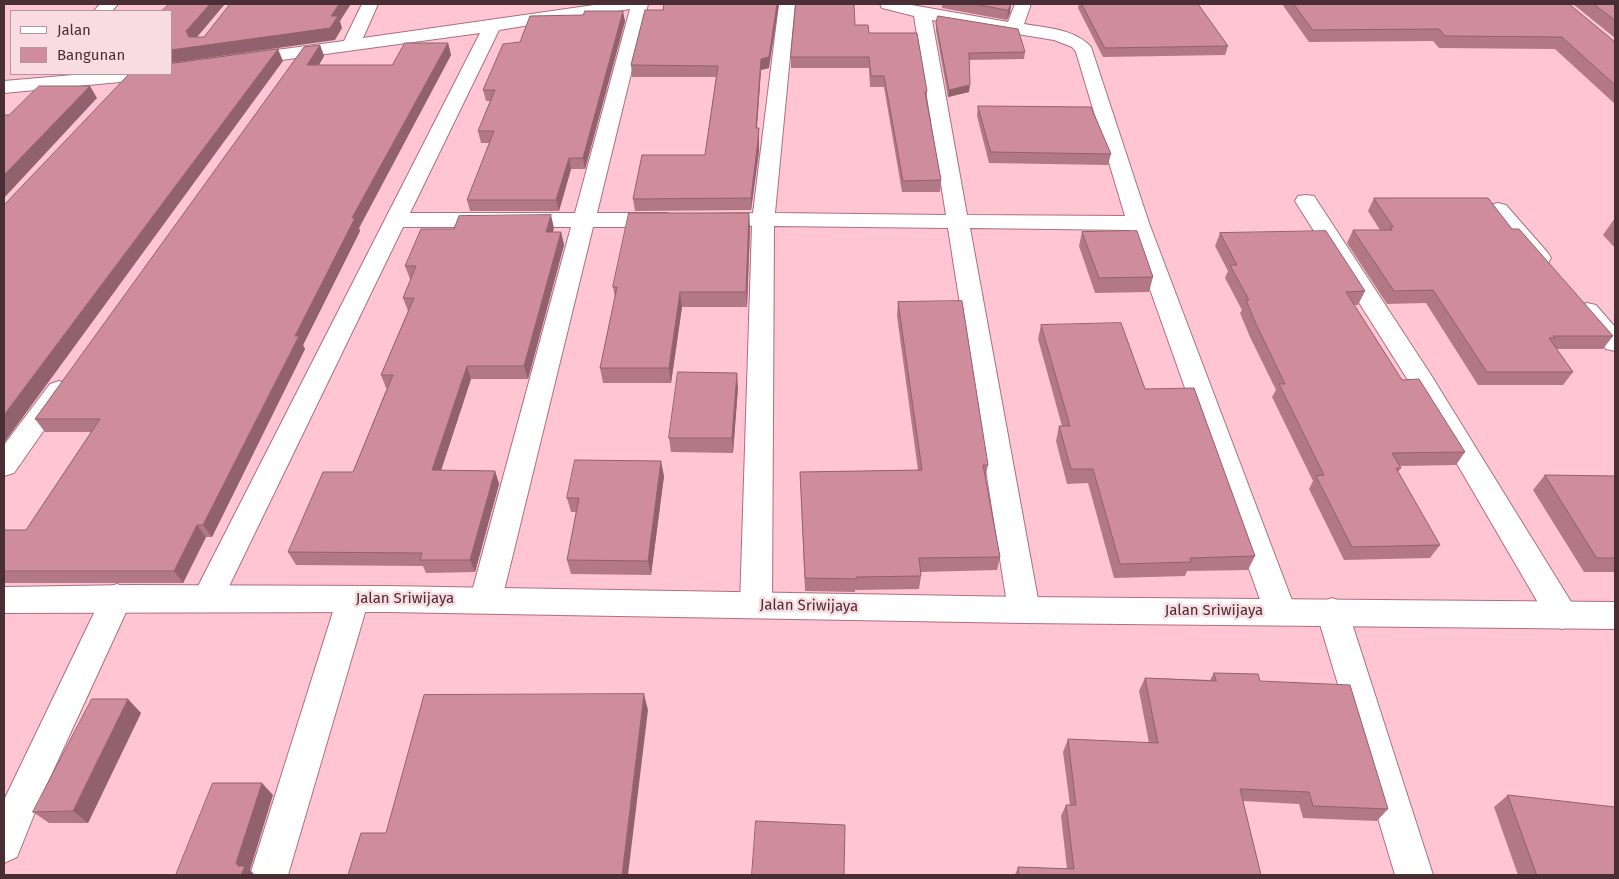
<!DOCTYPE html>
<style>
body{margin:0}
#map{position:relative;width:1619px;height:879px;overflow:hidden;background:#ffc5d2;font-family:"Fira Sans",sans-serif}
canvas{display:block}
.frame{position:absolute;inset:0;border:5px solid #4a2e35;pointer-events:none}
.legend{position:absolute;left:10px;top:10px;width:162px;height:65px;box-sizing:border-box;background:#f9dce2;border:1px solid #b3969d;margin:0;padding:6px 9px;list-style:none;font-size:15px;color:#4a2e35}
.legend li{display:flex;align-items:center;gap:10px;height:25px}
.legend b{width:25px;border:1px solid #b3969d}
</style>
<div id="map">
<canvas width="1619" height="879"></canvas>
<div class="frame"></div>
<ul class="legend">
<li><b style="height:6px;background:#fff"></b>Jalan</li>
<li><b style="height:14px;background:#cf8c9c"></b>Bangunan</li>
</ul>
</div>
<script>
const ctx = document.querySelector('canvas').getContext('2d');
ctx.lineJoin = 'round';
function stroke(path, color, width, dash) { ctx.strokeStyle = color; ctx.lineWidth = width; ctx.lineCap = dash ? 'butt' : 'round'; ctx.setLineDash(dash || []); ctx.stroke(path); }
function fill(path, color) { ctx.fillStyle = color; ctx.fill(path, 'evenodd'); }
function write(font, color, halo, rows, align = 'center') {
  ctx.font = font + ' "Fira Sans",sans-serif'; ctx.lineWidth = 5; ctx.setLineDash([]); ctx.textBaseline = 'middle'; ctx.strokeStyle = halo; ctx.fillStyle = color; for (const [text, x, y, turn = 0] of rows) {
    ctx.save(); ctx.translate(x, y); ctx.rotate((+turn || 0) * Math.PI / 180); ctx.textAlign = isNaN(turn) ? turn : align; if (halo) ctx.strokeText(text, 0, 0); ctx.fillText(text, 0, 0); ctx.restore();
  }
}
const street = new Path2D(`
 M100,4H118L112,11H94Z
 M362,4H378L363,38L601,4H648L597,213H666L674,215L677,220L674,225L666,227H593L502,599L497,608L486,612L475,608L470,599L571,227H403L219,607L208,611L197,607L192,598L480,33L171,75L164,74H171V64L344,41ZM630,9L575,213H410L499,30Z
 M779,4H795L775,213L946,215L914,16L882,8L880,4H906L1008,22L1015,4H1031L1024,24C1047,28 1075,29 1091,47L1149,223L1296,611L1291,620L1280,624L1269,620L1264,611L1129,230L970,228L1040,610L1035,619L1024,623L1013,619L1008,610L948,228L774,226L772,605L767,614L756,618L745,614L740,605L752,226L703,224L700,219L703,214L753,213ZM932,20L1054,40L1072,47L1076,52L1125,216L967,215Z
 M85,74H150L147,78L141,80L4,93V81Z
 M1306,195L1314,196L1431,375L1573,605L1578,615L1573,625L1562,629L1551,625L1411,385L1295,201L1298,196Z
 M1498,203L1506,205L1548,253L1551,258L1548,263L1540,265L1532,263L1490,215L1487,210L1490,205Z
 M1587,303L1596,305L1615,327V351L1606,349L1575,311L1578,305Z
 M59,381L68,384L72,390L14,473L4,476V445L50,384Z
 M117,584L128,588L133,597L42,795L17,857L4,863V800L106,588Z
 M353,586L364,590L369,599L288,875H250L337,599L342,590Z
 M1332,598L1343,602L1348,611L1433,875H1395L1316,611L1321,602Z`);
const secondary = new Path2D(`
 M132,585L386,586L1024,597L1615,602V629L1024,623L386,612L4,613V587Z`);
stroke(street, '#ae6e7e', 2);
stroke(secondary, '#ae6e7e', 2);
fill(street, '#fff');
fill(secondary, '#fff');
fill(new Path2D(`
 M942,4H1011L1010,13L1007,20L942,8Z
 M1079,4H1198L1228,46L1225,55L1103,57L1078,8Z
 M1282,4H1569L1615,42V104L1555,49L1439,48L1433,41L1309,42Z
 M1573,4H1615V38Z
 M645,10L769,68L761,70L757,128L759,139V151L751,210L635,211L633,199L705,155L716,77H632L631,65Z
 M625,21L585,169H571L559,211H470L467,200L490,143H481L478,131L490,101H486L483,90Z
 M936,23L1025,52L1024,59L969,60V92L948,97L936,30Z
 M855,25L869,33L927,91L926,99L941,180L940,192H902L884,87H870L869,68H791V57Z
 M448,43L451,55L359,228L360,231L303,345L305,349L212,537H206L183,583H4V530H26L91,432H45L35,419L320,45L324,56L319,65H392Z
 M978,106L1111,154L1108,165L989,163L977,116Z
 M1374,198L1512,229L1613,336L1603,349H1556L1573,372L1563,385H1478L1426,303L1387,304L1347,243L1353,230H1380L1368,211Z
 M1615,218V248L1603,235Z
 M554,228L552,232H561L564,245L528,379H471L441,470L495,471L499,484L475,572L426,573L423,566L296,565L288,552L353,472L387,388H386L381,375L408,311L403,298L411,279H410L405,266Z
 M750,228L747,307H682L671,383H603L600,368L615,297L613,287Z
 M1082,232L1153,277L1149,292L1095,293L1079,246Z
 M1220,233L1365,291L1358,305H1354L1402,380L1465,452L1456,465L1400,466L1401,468L1398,472L1440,545L1430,558L1344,560L1309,489L1313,481L1272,397L1276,390L1250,337L1240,313L1242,310L1225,278L1228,271L1215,246Z
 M898,302L988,465L985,479L1000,557L997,570L921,572V576L919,589L855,590V592L805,591L800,472L918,470L897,316Z
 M1041,325L1145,389L1255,556L1248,570L1187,571L1185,576L1114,578L1088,483L1067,484L1056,441L1059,426H1062L1038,339Z
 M738,387L733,453L671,452L669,438Z
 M1545,475L1615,476V572H1584L1533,490Z
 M664,476L651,575L571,574L567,560L576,512H571L567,498Z
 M1214,673L1260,681L1388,809L1377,821L1303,818L1299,804L1243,801L1261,875H1015L1018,867L1067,869L1061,816L1066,805H1070L1063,752L1068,739L1149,743L1139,691L1145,678L1210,680Z
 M141,713L88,823H49L33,812Z
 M1508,795L1615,875H1518L1494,807Z`), '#b27886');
fill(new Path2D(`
 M210,4H225L192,43L186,31Z
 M339,4H351L340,21L342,28L335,40L171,63V50L331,16Z
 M777,4H779L769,68L761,70L756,139V128L761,59Z
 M1011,4L1010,13L1007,20L1008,10Z
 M623,11L625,21L585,169L583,158Z
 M448,43L451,55L359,228L360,231L303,345L305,349L212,537L203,525L352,218Z
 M320,45L324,56L312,77L307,65Z
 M278,49L283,61L4,443V415Z
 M970,85L969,92L948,97L949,90Z
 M90,86L97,98L4,198V175Z
 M759,128V151L751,210V198Z
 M569,158L571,169L559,211L556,200Z
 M749,213L750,228L747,307L746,292Z
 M551,215L554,228L549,245L546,232Z
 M561,232L564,245L528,379L524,366Z
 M680,292L682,307L671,383L669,368Z
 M467,366L471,379L437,483L432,470Z
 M737,373L738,387L733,453L732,438Z
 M661,461L664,476L651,575L648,561Z
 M495,471L499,484L475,572L470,560Z
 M197,525L206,537L183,583L174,571Z
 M644,694L648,710L628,875H622Z
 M128,699L141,713L88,823L73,811Z
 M262,783L273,795L250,870L255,875H241L238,866L236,863Z`), '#91626d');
const building = new Path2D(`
 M169,4H210L186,31L189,37H204L230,4H339L331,16H338L330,28L171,50V11H162Z
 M664,4H777L769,57L761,59L756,128H759L758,140L751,198L633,199L642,155H705L718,66L631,65L645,10H663Z
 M796,4H854L855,25H868L869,33H917L927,91L925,92L941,180L903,181L884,76H871L869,57H791Z
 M975,4H1011L1008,10Z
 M1082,4H1198L1228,46L1105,48Z
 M1294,4H1569L1615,42V85L1562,37L1445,36L1439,29L1313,30Z
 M1594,4H1615V20Z
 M585,11H623L583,158H569L556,200H467L494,131H478L495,90H483L503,44L520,42L530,16L583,15Z
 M938,16L1018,29L1025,52L969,53L970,85L949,90L936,23Z
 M405,43H448L352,218H355L295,336H299L203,525H197L174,571H4V530H26L100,419H35L304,47L320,45L307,65H392Z
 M278,49L4,415V205L129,74H171V64Z
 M39,86H90L4,175V115H9Z
 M978,106L1091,107L1111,154L991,152Z
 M1374,198H1488L1512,229H1519L1613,336H1553L1555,338H1549L1573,372H1487L1433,290L1394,291L1353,230H1392L1390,227H1393Z
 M629,213H749L746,292H680L669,368H600L617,287H613Z
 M551,215L546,232H561L524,366H467L432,470L495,471L470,560H420L422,553L288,552L323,472H353L393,375H381L414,298H403L416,266H405L421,229H454L459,216Z
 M1137,231L1153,277L1099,278L1082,232Z
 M1326,231L1365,291L1346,292L1402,380L1419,379L1465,452L1392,453L1401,468H1396L1440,545L1352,547L1316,476L1324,475L1279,384H1285L1256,324L1246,300H1249L1230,265H1237L1220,233Z
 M962,301L988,465H983L1000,557L919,558L921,576L856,577V579L805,578L800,472L922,470L898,302Z
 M1121,323L1145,389L1194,388L1255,556L1190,558L1191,562L1120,564L1093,469H1071L1059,426H1070L1041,325Z
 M678,372L737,373L732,438H669Z
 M575,460L661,461L648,561L567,560L579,498H567Z
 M1545,475L1615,476V558H1597Z
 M1214,673L1258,674L1260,681L1350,685L1388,809L1313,806L1309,792L1240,789L1261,875H1019L1018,867L1074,869L1066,805H1076L1068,739L1158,743L1145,678L1216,681Z
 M644,694L622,875H348L361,833H386L424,695Z
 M92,699H128L73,811L33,812Z
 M213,783H262L236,863L238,866H245L241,875H176Z
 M1508,795L1615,807V875H1537Z
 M756,821L845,825L844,875H752Z`);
fill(building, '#cf8c9c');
stroke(building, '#91626d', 1);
write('15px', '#4a2e35', '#f9dce2', [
 ["Jalan Sriwijaya",405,599],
 ["Jalan Sriwijaya",809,606,1],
 ["Jalan Sriwijaya",1214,611]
]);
</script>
